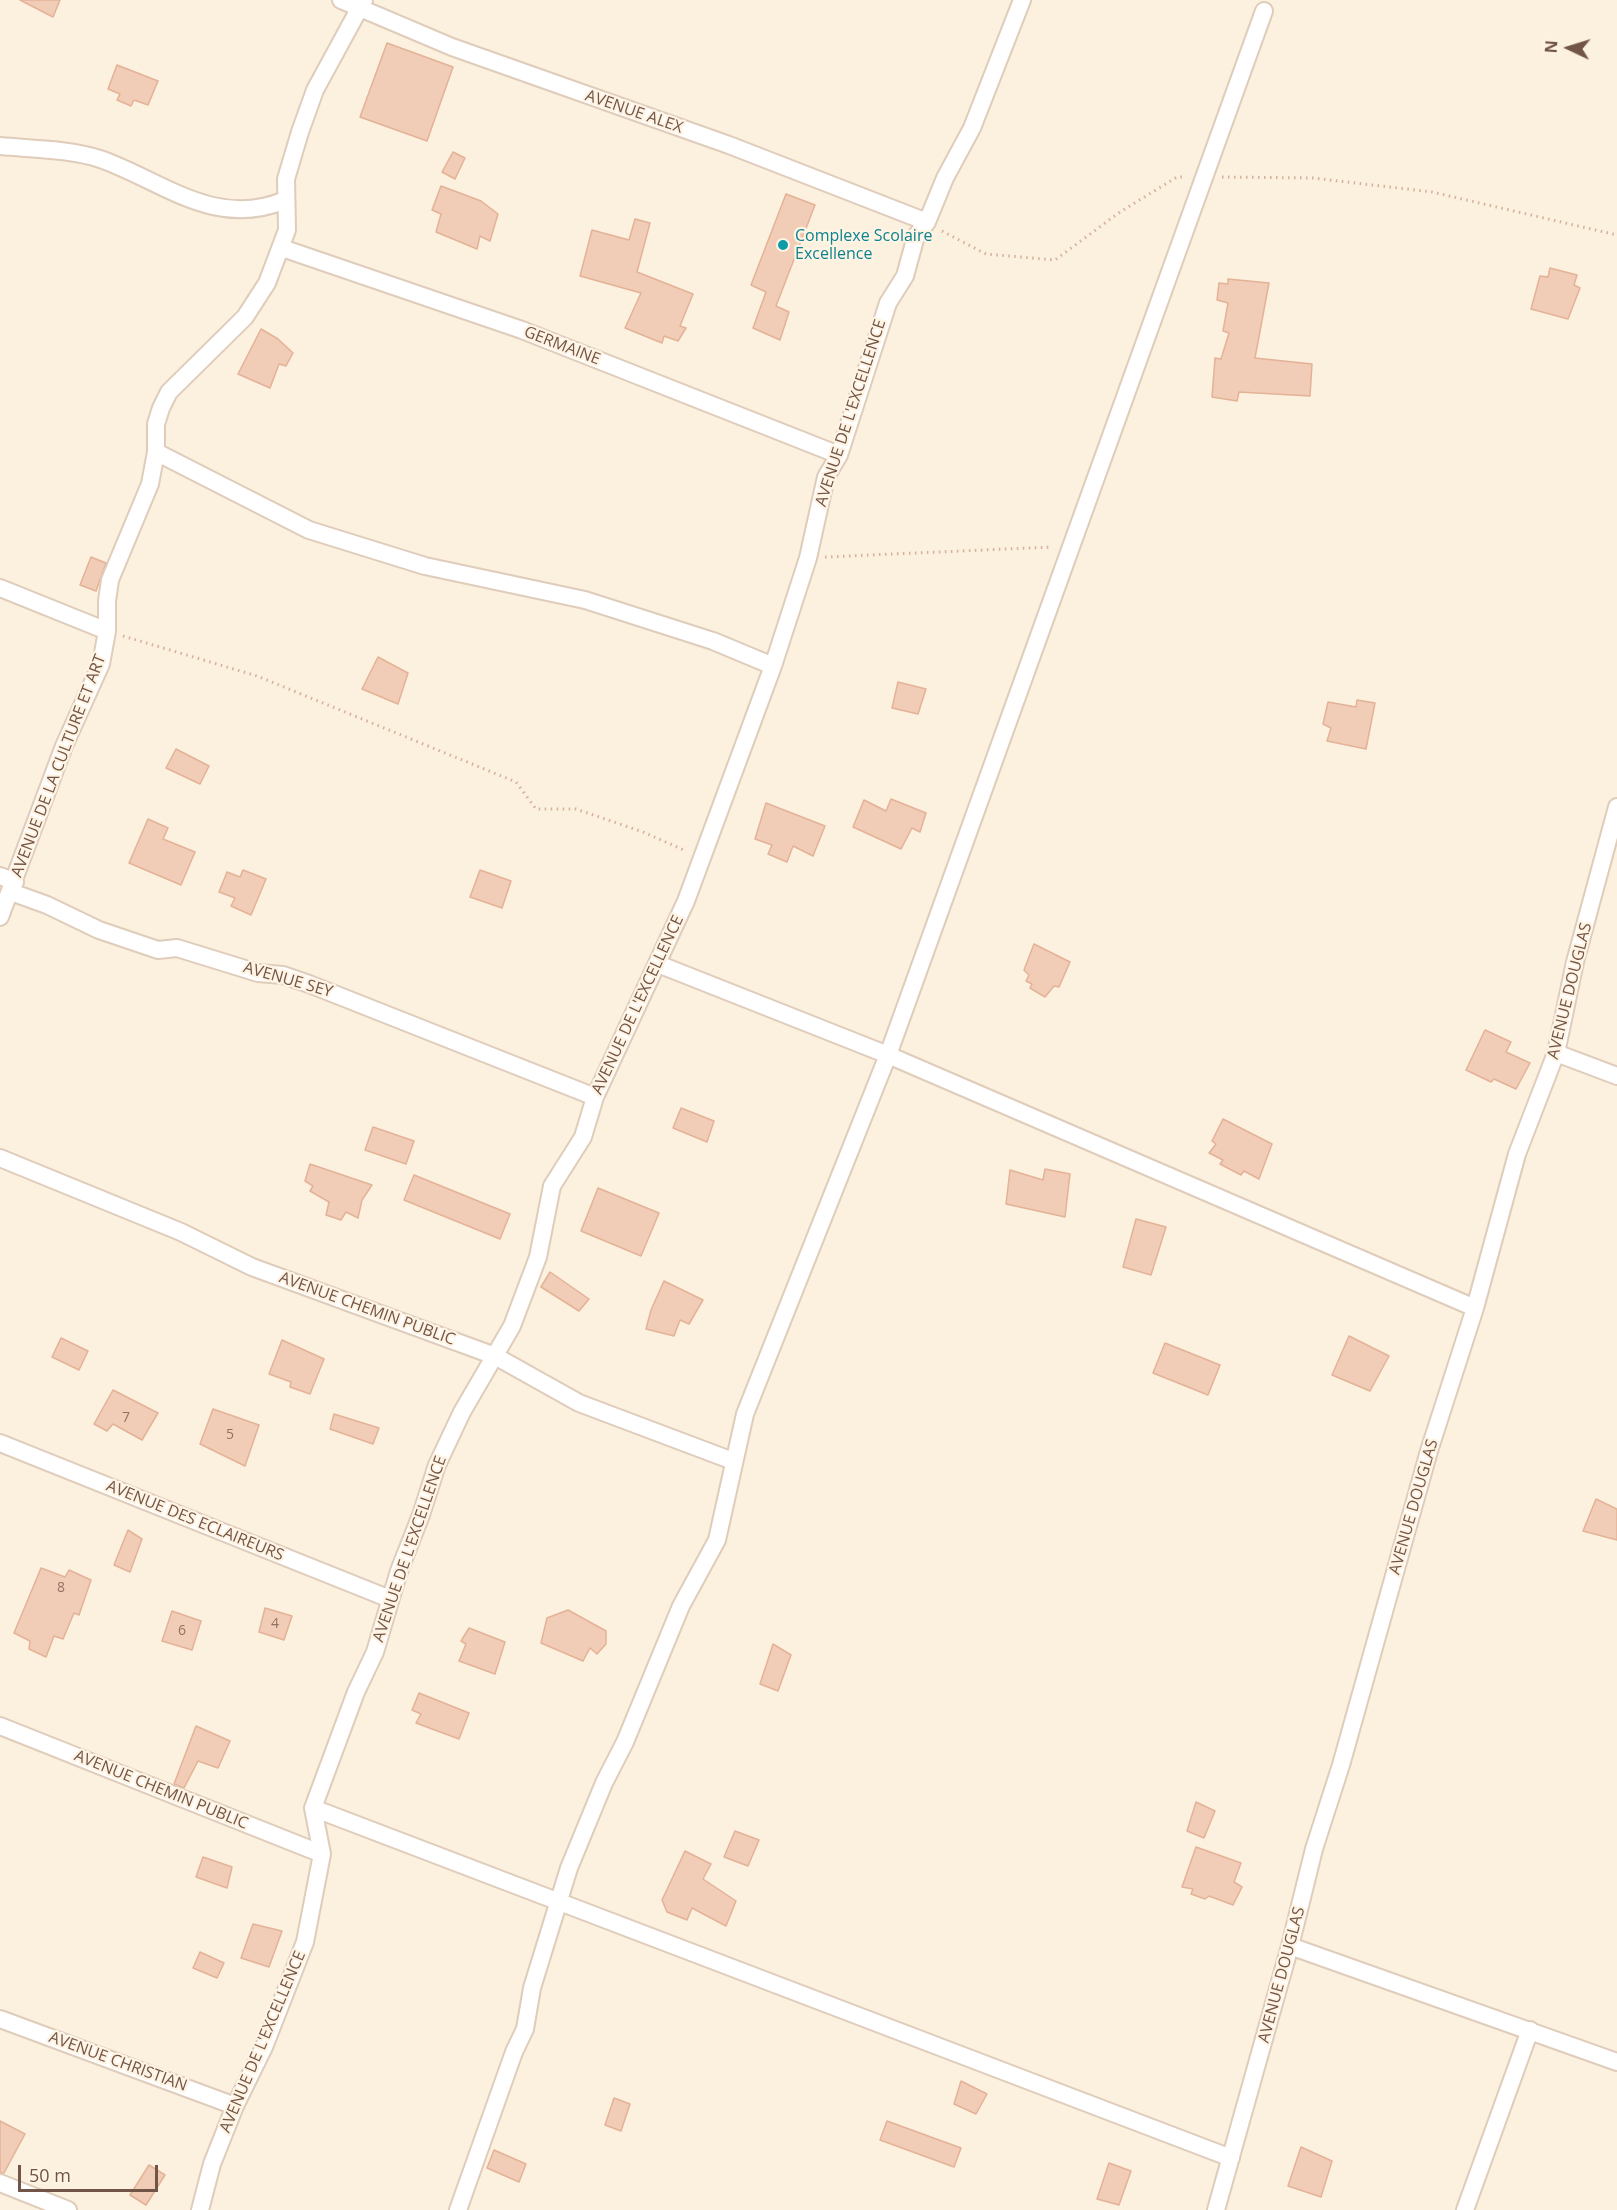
<!DOCTYPE html>
<style>
body{margin:0}
#map{position:relative;width:1617px;height:2210px;overflow:hidden;background:#fcf0de;font-family:"Open Sans",sans-serif}
canvas{display:block}
.north{position:absolute;left:1539px;top:18px;width:60px;height:60px;-webkit-text-stroke:4px #fff4e4;paint-order:stroke;rotate:274deg;font-size:16px;font-weight:700;line-height:24px;text-align:center;color:#725547}
.north::after{content:'';display:block;margin:auto;width:21px;height:27px;background:#725547;clip-path:polygon(50% 0,100% 100%,50% 72%,0 100%)}
.scale{position:absolute;left:18px;top:2165px;width:140px;height:27px;box-sizing:border-box;border:3px solid #725547;border-top:0;padding-left:8px;font-size:18px;line-height:21px;white-space:nowrap;color:#725547;-webkit-text-stroke:4px #fff4e4;paint-order:stroke}
</style>
<div id="map">
<canvas width="1617" height="2210"></canvas>
<div class="north">N</div>
<div class="scale">50 m</div>
</div>
<script>
const ctx = document.querySelector('canvas').getContext('2d');
ctx.lineJoin = 'round';
function fill(path, color) { ctx.fillStyle = color; ctx.fill(path, 'evenodd'); }
function stroke(path, color, width, dash) { ctx.strokeStyle = color; ctx.lineWidth = width; ctx.lineCap = dash ? 'butt' : 'round'; ctx.setLineDash(dash || []); ctx.stroke(path); }
function write(font, color, halo, rows, align = 'center') {
  ctx.font = font + ' "Open Sans",sans-serif'; ctx.lineWidth = 4.5; ctx.setLineDash([]); ctx.textBaseline = 'middle'; ctx.strokeStyle = halo; ctx.fillStyle = color; for (const [text, x, y, turn = 0] of rows) {
    ctx.save(); ctx.translate(x, y); ctx.rotate((+turn || 0) * Math.PI / 180); ctx.textAlign = isNaN(turn) ? turn : align; if (halo) ctx.strokeText(text, 0, 0); ctx.fillText(text, 0, 0); ctx.restore();
  }
}
const building = new Path2D(`
 M20,0H60L53,17Z
 M387,43L453,67L427,141L360,117Z
 M117,65L158,81L148,105L134,100L131,106L117,100L120,94L108,89Z
 M453,152L465,158L455,179L442,172Z
 M441,186L481,201L498,214L490,241L480,236L477,249L436,232L441,214L432,210Z
 M786,194L815,205L776,306L789,312L780,340L753,328L766,292L751,285Z
 M635,219L650,223L637,272L693,294L680,326L686,328L678,341L664,336L662,343L625,328L641,293L580,276L592,230L629,240Z
 M1550,268L1577,275L1574,285L1580,288L1568,319L1531,309L1540,276L1548,277Z
 M1228,279L1269,283L1255,358L1312,364L1310,396L1239,392L1237,401L1212,397L1215,358L1221,359L1229,333L1223,331L1228,303L1217,300L1219,283L1228,284Z
 M261,329L278,339L293,353L286,366L279,364L270,388L238,374Z
 M91,557L106,563L96,591L80,585Z
 M378,657L408,673L398,704L362,689Z
 M898,682L926,689L918,714L892,708Z
 M1357,700L1375,703L1366,749L1327,741L1331,728L1323,724L1328,702L1356,707Z
 M176,749L209,766L200,784L166,768Z
 M891,799L926,813L920,832L912,828L901,849L853,827L864,800L886,811Z
 M766,803L825,826L813,856L793,846L787,862L768,854L772,845L755,839Z
 M148,819L168,828L163,839L195,852L181,885L129,863Z
 M243,870L266,879L251,915L231,906L235,898L219,892L227,872L240,877Z
 M480,870L511,881L502,908L470,897Z
 M1034,944L1070,962L1059,987L1054,986L1045,997L1030,988L1032,984L1026,981L1029,975L1024,970Z
 M1485,1030L1511,1042L1506,1052L1530,1063L1516,1089L1494,1079L1491,1082L1466,1070Z
 M681,1108L714,1121L707,1142L673,1128Z
 M1223,1119L1272,1144L1259,1179L1244,1171L1241,1175L1220,1164L1223,1160L1209,1153L1216,1144L1212,1141Z
 M373,1127L414,1141L406,1164L365,1150Z
 M310,1164L372,1185L362,1200L358,1218L346,1212L341,1220L326,1215L329,1202L310,1191L313,1186L305,1181Z
 M1045,1169L1070,1174L1065,1217L1006,1204L1010,1170L1043,1180Z
 M414,1175L510,1214L500,1239L404,1200Z
 M598,1188L659,1213L641,1256L581,1231Z
 M1136,1219L1166,1227L1151,1275L1123,1267Z
 M550,1272L589,1299L579,1311L541,1287Z
 M664,1281L703,1300L689,1324L680,1320L674,1336L646,1329L651,1310Z
 M1349,1336L1389,1356L1370,1391L1332,1375Z
 M61,1338L88,1351L79,1370L52,1357Z
 M282,1340L324,1359L310,1394L290,1387L291,1382L269,1374Z
 M1165,1343L1220,1365L1208,1395L1153,1373Z
 M113,1390L158,1413L142,1440L113,1424L107,1431L94,1424Z
 M213,1409L259,1425L245,1466L200,1444Z
 M334,1414L379,1428L373,1444L330,1429Z
 M1596,1499L1617,1509V1540L1583,1531Z
 M128,1530L142,1539L130,1572L114,1565Z
 M41,1568L65,1577L69,1570L91,1580L79,1615L74,1613L63,1639L54,1636L46,1657L29,1649L30,1641L14,1633Z
 M265,1608L292,1616L284,1640L259,1632Z
 M568,1610L606,1631V1644L597,1654L590,1648L583,1661L541,1643L547,1618Z
 M172,1611L201,1621L192,1650L162,1641Z
 M469,1628L505,1642L495,1674L459,1661L466,1644L461,1641Z
 M773,1644L791,1655L778,1691L760,1684Z
 M419,1693L469,1713L459,1739L416,1723L421,1714L412,1710Z
 M196,1726L230,1741L218,1768L198,1761L184,1788L174,1784Z
 M1196,1802L1215,1811L1204,1838L1187,1831Z
 M735,1831L759,1840L748,1866L724,1857Z
 M1196,1847L1241,1863L1234,1882L1242,1887L1233,1905L1209,1896L1205,1899L1191,1894L1193,1889L1182,1887Z
 M685,1851L711,1864L703,1879L736,1901L726,1926L692,1908L687,1920L667,1912L662,1900Z
 M203,1857L232,1867L227,1888L196,1877Z
 M253,1924L282,1931L269,1967L241,1958Z
 M200,1952L224,1963L217,1978L193,1968Z
 M961,2081L987,2094L976,2114L954,2104Z
 M614,2098L630,2104L621,2131L605,2125Z
 M0,2121L25,2134L4,2173H0Z
 M887,2121L961,2148L954,2167L880,2140Z
 M1301,2147L1332,2161L1321,2197L1288,2186Z
 M494,2150L526,2164L519,2182L487,2168Z
 M1109,2163L1131,2171L1119,2205L1097,2199Z
 M149,2165L165,2175L146,2205L130,2195Z`);
fill(building, '#f1ccb6');
stroke(building, '#e4b297', 1.5);
const minor = new Path2D(`
 M341,0L452,47L729,145L927,222
 M0,146C30,149 71,149 100,159C161,180 215,230 285,200
 M282,248L522,330L839,455
 M156,452L309,530L425,566L585,600L713,641L773,666
 M0,588L107,631
 M0,876L15,882
 M11,892L47,905L99,930L158,950L177,948L258,973L283,975L309,984L595,1097
 M0,917L64,746L101,664L107,631V601L110,580L150,484L156,452V424L161,408L169,392L245,317L267,283L287,230L286,179L300,132L315,90L364,0
 M658,964L888,1055L1475,1308
 M1556,1053L1617,1076
 M0,1158L181,1232L252,1267L495,1356L579,1403L733,1461
 M0,1443L390,1599
 M0,1726L322,1854
 M313,1808L1231,2158
 M1290,1946L1617,2062
 M0,2019L235,2106
 M0,2183L68,2210
 M200,2210L212,2164L235,2106L264,2047L305,1942L322,1854L313,1808L356,1692L375,1652L399,1571L421,1515L437,1465L462,1412L512,1326L538,1257L552,1186L583,1137L595,1097L686,901L773,666L808,558L826,477L839,455L888,303L905,276L916,236L927,222L945,178L972,128L1022,0
 M458,2210L514,2052L525,2029L532,1988L569,1868L604,1783L625,1742L681,1606L717,1540L745,1414L888,1055L1264,11
 M1216,2210L1290,1946L1314,1849L1341,1765L1429,1451L1475,1308L1517,1154L1556,1053L1575,962L1617,807
 M1465,2210L1530,2030`);
stroke(minor, '#dfccbb', 20);
stroke(new Path2D(`
 M1222,177L1313,178L1432,192L1617,235
 M942,231L986,254L1055,260L1120,212L1177,177H1186
 M825,557L1052,547
 M123,636L257,676L516,782L536,809H576L643,832L686,851`), '#d5b09a', 3, [1.5, 4.5]);
stroke(minor, '#fff', 16);
for (const [x, y, r, color] of [
 [783,245,6,"#0f9aa8"]
]) { const dot = new Path2D(); dot.arc(x, y, r, 0, 2 * Math.PI); ctx.fillStyle = color; ctx.fill(dot); stroke(dot, '#fff4e4', 2); }
write('14px', '#927363', null, [
 ["7",126,1418],
 ["5",230,1435],
 ["8",61,1588],
 ["4",275,1624],
 ["6",182,1631]
]);
write('16px', '#725547', '#fff4e4', [
 ["AVENUE ALEX",634,112,19],
 ["GERMAINE",562,346,21],
 ["AVENUE DE L'EXCELLENCE",851,413,-72],
 ["AVENUE DE LA CULTURE ET ART",59,766,-69],
 ["AVENUE SEY",288,980,16],
 ["AVENUE DOUGLAS",1570,991,-76],
 ["AVENUE DE L'EXCELLENCE",638,1005,-65],
 ["AVENUE CHEMIN PUBLIC",367,1309,20],
 ["AVENUE DOUGLAS",1414,1507,-74],
 ["AVENUE DES ECLAIREURS",195,1521,22],
 ["AVENUE DE L'EXCELLENCE",410,1549,-71],
 ["AVENUE CHEMIN PUBLIC",161,1790,22],
 ["AVENUE DOUGLAS",1282,1975,-75],
 ["AVENUE DE L'EXCELLENCE",263,2042,-67],
 ["AVENUE CHRISTIAN",118,2062,20]
]);
write('16px', '#0d838f', '#fff4e4', [
 ["Complexe Scolaire",795,236],
 ["Excellence",795,254]
], 'left');
</script>
